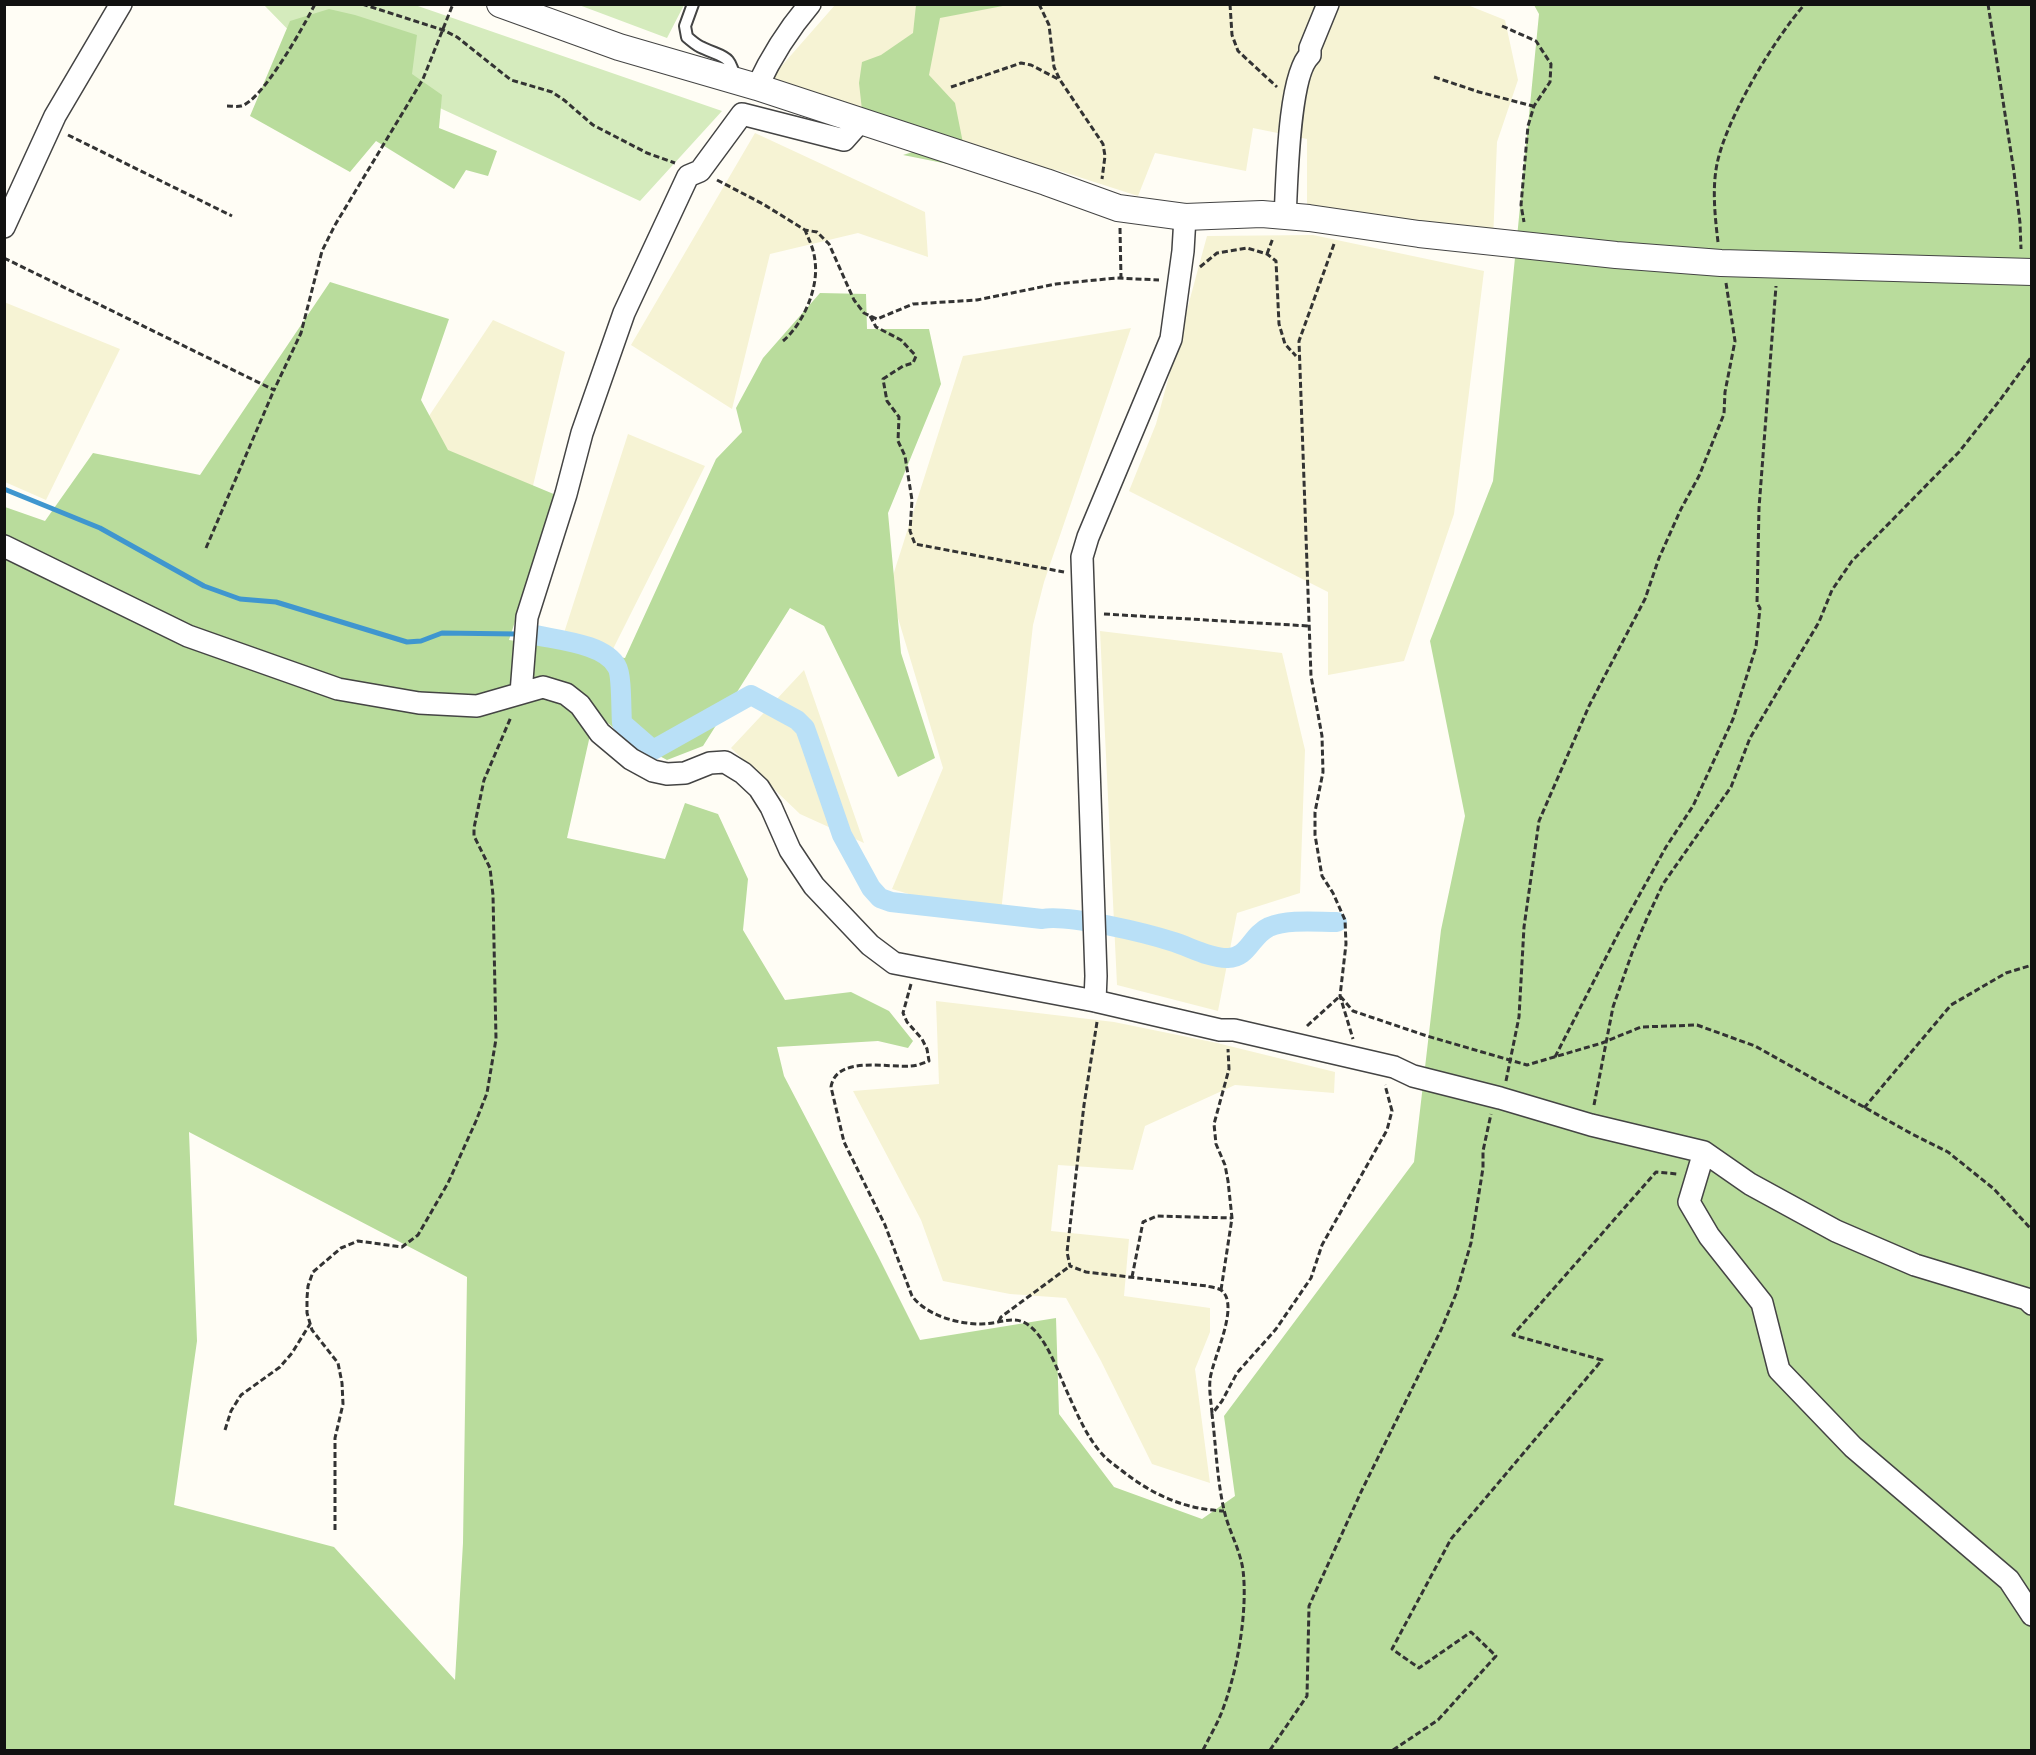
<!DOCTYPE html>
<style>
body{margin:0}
#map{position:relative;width:2036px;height:1755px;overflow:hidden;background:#fffdf5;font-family:"Zilla Slab",serif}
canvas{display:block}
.frame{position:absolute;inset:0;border:6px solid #111;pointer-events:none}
</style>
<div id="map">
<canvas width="2036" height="1755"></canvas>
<div class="frame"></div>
</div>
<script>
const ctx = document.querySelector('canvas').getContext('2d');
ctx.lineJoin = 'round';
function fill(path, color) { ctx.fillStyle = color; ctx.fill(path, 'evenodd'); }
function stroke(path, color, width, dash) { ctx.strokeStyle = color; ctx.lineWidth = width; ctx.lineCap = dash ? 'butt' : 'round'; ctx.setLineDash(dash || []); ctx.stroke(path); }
fill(new Path2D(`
 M1465,4L1505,20L1518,80L1497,142L1493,241L1307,206V139L1253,128L1246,171L1155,153L1138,196L1057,170L1019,167L777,86L782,81L771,78L835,5Z
 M755,133L925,212L928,257L858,233L770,254L732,409L631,345Z
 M1313,235L1484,271L1454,514L1404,661L1328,675V592L1129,491L1156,424L1207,236Z
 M4,302L120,349L46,500L5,482Z
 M493,320L565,352L531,494L445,468L425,422Z
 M1131,328L1044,582L1033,625L1000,921L892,889L943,768L889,588L963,356Z
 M628,434L705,466L613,649L563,636Z
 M1100,631L1282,653L1305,750L1300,893L1237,913L1218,1011L1117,985Z
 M804,670L864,843L800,814L731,748Z
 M936,1001L1114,1022L1217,1043L1335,1072L1334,1093L1235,1085L1145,1126L1133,1170L1058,1165L1051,1231L1129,1239L1124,1296L1210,1308V1332L1195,1369L1210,1483L1152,1464L1101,1361L1066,1298L1010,1294L943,1281L921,1220L853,1091L939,1084Z`), '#f6f3d4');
fill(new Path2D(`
 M264,5H415L722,111L640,201L302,44Z
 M579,5L684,4V5L667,38Z`), '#d5ebbd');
fill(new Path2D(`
 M916,5H1008L940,18L929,75L955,103L968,168L903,155L925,148L862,110L859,83L862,62L881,55L913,33Z
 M1534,5H2031V1750H5V507L45,521L93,453L200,475L330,282L449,319L421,400L448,450L556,495L509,640L625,658L716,459L742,432L736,408L763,358L820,293L866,294L867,329H929L941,384L888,513L901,653L935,758L898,777L824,626L790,608L703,746L667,760L628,739L595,713L567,838L665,859L685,803L718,814L748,879L743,930L785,1000L851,992L889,1011L913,1041L908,1048L878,1041L777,1047L784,1076L878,1256L920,1340L1056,1318L1059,1414L1114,1487L1202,1519L1235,1496L1224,1416L1414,1162L1441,930L1465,816L1430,641L1493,481L1539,14ZM189,1132L467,1277L463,1543L455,1680L334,1547L174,1505L197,1341Z
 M329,9L355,15L417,35L412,74L442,95L439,128L497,151L488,176L466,170L454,189L376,141L350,172L250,116L290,21Z`), '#b9dc9c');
stroke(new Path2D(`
 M4,489L100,528L204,586L240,599L276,602L407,642L421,641L442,633L517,634`), '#3f96cf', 5);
stroke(new Path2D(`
 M531,634C555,640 605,643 617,667C622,675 621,712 622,723L653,750L751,695L797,720L805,728L810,742L842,835L871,888L880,898L891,902L1042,919C1068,914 1146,933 1174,942C1190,947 1209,958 1227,958C1248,959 1251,935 1269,927C1289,919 1315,922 1337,922`), '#b9e0f7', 20);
const service = new Path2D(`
 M693,4L685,26L687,37C692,41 697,46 703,48C724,58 731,54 735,81`);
const minor = new Path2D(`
 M757,87C772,55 787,31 810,4
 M1285,217C1287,185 1288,75 1310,55V48L1328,4
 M4,227L55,116L121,4
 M4,546L188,636L338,689L419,703L477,706L543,687L566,694L580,705L600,733L631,759L653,771L667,774L685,773L710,763L725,762L743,773L759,788L771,807L790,850L814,886L870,945L894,963L1095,1001L1220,1030H1234L1394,1067L1413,1076L1500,1098L1591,1125L1704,1152L1750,1184L1836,1231L1915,1265L2027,1299L2032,1304
 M521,693L527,617L566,494L582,433L624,313L688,176L700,171L742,114L844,140L860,122
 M1095,1001L1096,976L1082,557L1088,537L1171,339L1183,251L1185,217
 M1704,1152L1689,1202L1709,1236L1762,1303L1779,1370L1853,1447L2009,1580L2032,1615`);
const tertiary = new Path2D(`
 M500,4L619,47L757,87L1046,182L1118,208L1185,217L1262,214L1309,218L1419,234L1616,255L1721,263L2032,272`);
stroke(service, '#444', 14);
stroke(minor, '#444', 24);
stroke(tertiary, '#444', 28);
stroke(new Path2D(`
 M362,4L443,30L457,37L511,80L552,92L564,100L593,125L647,153L675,163
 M1039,4L1049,25L1054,67L1060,80L1103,144L1105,156L1102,179
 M1230,4L1232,35L1238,51L1277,87
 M1988,4L2014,172L2020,223L2021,249
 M1502,26L1536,41L1551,64L1550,82L1534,106L1528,126L1521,205L1524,222
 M1434,77L1479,92L1533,106
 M951,87L1021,63L1031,65L1058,79
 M227,106C231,106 237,107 241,106C262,101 304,26 315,4
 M68,135L232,216
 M717,180L763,204L805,230L817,232L829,244L854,300L864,313L877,319L913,304L977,300L1056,284L1116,278L1159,280
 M1120,228L1121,278
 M1718,242C1715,217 1712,189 1717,164C1726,119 1774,39 1805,4
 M1334,244L1299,341L1311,676L1322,736L1323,772L1315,812V835L1322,876L1333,893L1345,920L1346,944L1340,996L1353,1039
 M1267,254L1273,238
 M4,258L274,390L301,333L322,251L335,225L423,79L453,4
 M1200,267L1217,253L1247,248L1267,254L1276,261L1279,324L1285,344L1296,356
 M870,316L876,327L901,340L916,356L913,363L903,366L883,379L887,401L899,417L898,441L905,456L912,500L910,531L915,544L1064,572
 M783,341C803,324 819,288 815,261C814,249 809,240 805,230
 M206,548L274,390
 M1104,614L1309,626
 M911,984L903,1013L907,1022L922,1039L927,1049L929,1061C923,1063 917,1066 911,1066C888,1068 836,1055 831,1087L844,1142L885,1225L912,1296C926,1315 957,1324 981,1324C1003,1324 1018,1311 1036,1332C1051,1349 1059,1375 1069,1396C1078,1416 1088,1439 1103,1455C1108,1461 1115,1465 1121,1470C1153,1495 1183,1509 1224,1511
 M1097,1022L1084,1105L1067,1252L1070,1266L1086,1272L1207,1286C1211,1287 1218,1288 1221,1290C1241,1305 1212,1359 1210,1380C1209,1390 1211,1402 1212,1413
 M1307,1026L1340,996L1353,1011L1427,1036L1527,1065L1602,1043L1641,1027L1697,1025L1755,1046L1912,1134L1948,1152L1994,1189L2032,1230
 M1555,1057L1620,930L1666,847L1693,806L1733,719L1756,647L1760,608L1757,603L1759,508L1776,286
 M1506,1081L1519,1017L1524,927L1539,821L1589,706L1645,599L1659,558L1681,509L1699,476L1724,414L1725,392L1735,341L1726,283
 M1594,1105L1613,1007L1632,953L1648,916L1663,884L1731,787L1750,738L1819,622L1832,590L1852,561L1959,452L2000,400L2032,356
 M1864,1108L1951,1005L2006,973L2032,965
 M1132,1277L1143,1222L1157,1216L1232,1218
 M1221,1290L1232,1218L1228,1181L1225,1165L1216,1144L1214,1124L1229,1069L1228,1049
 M999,1321L1001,1317L1070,1266
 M225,1430L231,1411L241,1395L280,1367L292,1353L310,1324
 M335,1530V1438L343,1404L342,1383L338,1363L312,1330L307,1313V1298L308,1286L313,1272L341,1248L358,1241L402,1247L418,1235L448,1183L476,1121L487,1093L496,1039L493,895L490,868L474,836V828L484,780L511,717
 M1203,1750C1209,1738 1216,1726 1221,1714C1237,1674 1248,1612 1243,1570C1240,1550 1230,1533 1225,1514C1217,1482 1216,1446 1212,1414L1222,1401L1237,1373L1276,1329L1311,1278L1322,1245L1387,1130L1392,1111L1385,1085
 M1270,1750L1307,1696L1309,1606L1361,1492L1441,1330L1456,1294L1471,1243L1483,1168V1151L1491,1114
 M1393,1750L1438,1720L1496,1656L1471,1632L1419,1668L1392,1649L1451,1539L1602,1360L1513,1335L1656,1172L1677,1174`), '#333', 3, [6, 3]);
stroke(service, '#fff', 10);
stroke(minor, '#fff', 21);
stroke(tertiary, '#fff', 26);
</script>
